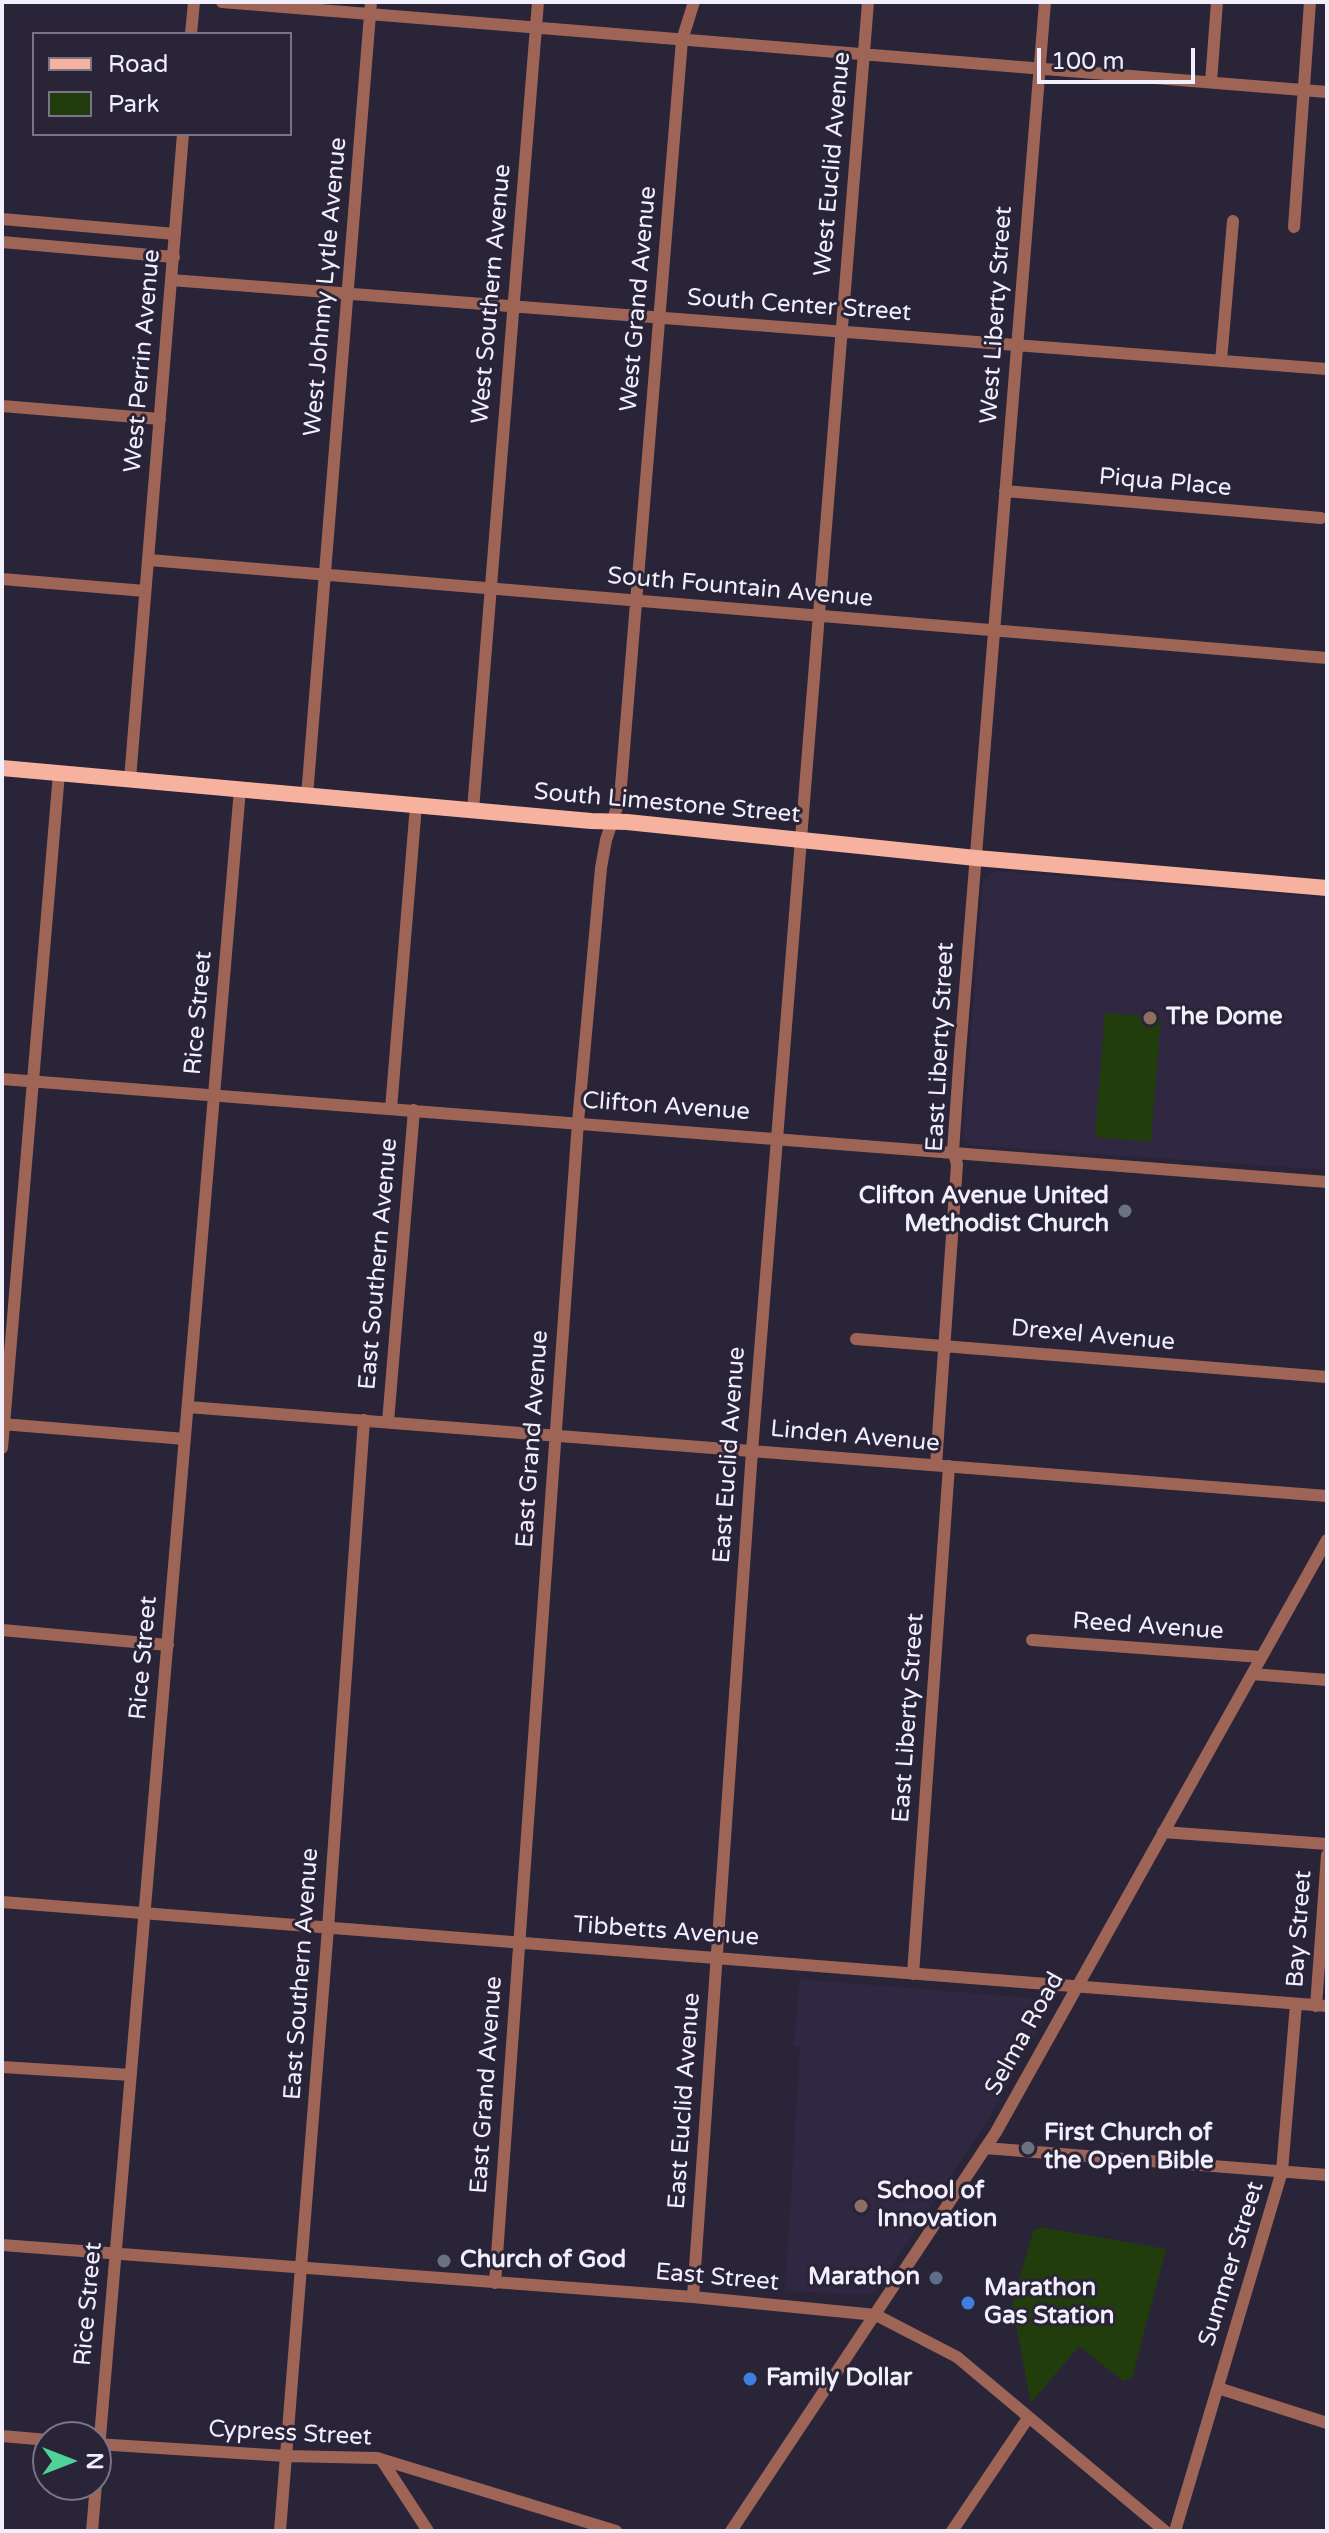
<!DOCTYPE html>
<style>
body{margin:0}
#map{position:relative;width:1329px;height:2533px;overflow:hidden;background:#292438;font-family:"Varela Round",sans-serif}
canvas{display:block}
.frame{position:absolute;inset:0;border:4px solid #f2effd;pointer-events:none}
.legend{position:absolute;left:32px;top:32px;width:260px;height:104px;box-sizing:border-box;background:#292438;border:2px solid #797587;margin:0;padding:10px 14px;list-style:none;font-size:24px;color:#f2effd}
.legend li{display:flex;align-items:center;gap:16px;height:40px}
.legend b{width:40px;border:2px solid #797587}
.north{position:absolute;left:32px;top:2421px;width:80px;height:80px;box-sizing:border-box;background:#292438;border:2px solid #797587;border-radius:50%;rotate:90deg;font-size:22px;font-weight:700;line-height:32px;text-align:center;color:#f2effd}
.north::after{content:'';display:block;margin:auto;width:28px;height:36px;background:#50d398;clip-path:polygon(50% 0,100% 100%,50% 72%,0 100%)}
.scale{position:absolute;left:1037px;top:48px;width:158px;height:36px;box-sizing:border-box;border:4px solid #f2effd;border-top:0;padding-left:10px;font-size:24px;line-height:28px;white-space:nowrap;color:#f2effd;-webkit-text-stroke:6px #292438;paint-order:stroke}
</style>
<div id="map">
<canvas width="1329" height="2533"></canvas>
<div class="frame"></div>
<ul class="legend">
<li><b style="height:10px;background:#f7b19f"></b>Road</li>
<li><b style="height:22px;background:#223d0c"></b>Park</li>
</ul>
<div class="north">N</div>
<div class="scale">100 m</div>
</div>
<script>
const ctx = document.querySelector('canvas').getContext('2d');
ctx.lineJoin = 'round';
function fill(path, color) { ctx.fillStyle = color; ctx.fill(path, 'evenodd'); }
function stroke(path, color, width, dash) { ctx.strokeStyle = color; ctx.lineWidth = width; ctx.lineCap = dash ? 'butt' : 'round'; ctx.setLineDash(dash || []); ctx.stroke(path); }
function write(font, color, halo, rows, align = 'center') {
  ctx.font = font + ' "Varela Round",sans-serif'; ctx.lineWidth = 6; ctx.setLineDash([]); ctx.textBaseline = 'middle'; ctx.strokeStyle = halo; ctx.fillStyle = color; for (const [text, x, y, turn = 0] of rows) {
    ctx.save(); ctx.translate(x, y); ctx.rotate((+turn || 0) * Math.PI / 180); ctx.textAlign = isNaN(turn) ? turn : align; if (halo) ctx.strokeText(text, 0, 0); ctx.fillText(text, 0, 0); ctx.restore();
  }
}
fill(new Path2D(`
 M995,871L1327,898V1170L969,1145L963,1138L983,880Z
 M799,1979L1055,2000L987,2121L873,2295L785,2291L800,2047L794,2046Z`), '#302843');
fill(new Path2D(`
 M1105,1013L1161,1017L1151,1142L1095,1137Z
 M1041,2227L1166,2249L1132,2378L1123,2381L1079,2346L1031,2403L1012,2305L1033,2231Z`), '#223d0c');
stroke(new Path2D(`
 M222,2L1327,92
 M191,34L194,2
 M1211,82L1217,2
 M2,219L175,234
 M1294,227L1310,2
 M2,242L174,257
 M171,280L1327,369
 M1221,361L1233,221
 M2,406L160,419
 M1005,491L1321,518
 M149,560L1327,658
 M2,579L145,591
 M130,779L183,134
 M307,796L371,2
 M473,810L538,2
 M2,1079L1327,1182
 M391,1109L416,805
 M856,1339L1327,1377
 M188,1407L1327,1496
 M388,1422L414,1110
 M2,1424L185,1439
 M2,1448L59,773
 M936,1465L957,1164L953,1151L960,1052L1045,2
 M2,1630L168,1645
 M1032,1640L1261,1657
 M1252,1674L1327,1680
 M1163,1832L1327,1844
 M2,1902L1327,2006
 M913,1974L949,1466
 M1316,2006L1327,1855
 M2,2067L131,2075
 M985,2148L1327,2175
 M2,2245L693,2297L876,2315L957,2357L1165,2531
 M495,2283L578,1122L601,868L606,840L620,798L682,40L694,2
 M693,2297L752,1451L868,2
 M1218,2388L1327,2423
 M2,2436L48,2440
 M96,2444L286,2456L377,2458L616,2531
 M381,2459L428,2531
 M92,2531L240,789
 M280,2531L328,1928L364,1420
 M731,2531L996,2132L1327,1540
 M952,2531L1028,2418
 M1175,2531L1282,2171L1296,2004`), '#9e6557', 12);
stroke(new Path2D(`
 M2,768L591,821L627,822L976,858L1327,888`), '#f7b19f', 16);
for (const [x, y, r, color] of [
 [1150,1018,8,"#8d6e63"],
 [1125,1211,8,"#6b7280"],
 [1028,2148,8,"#6b7280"],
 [861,2206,8,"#8d6e63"],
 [444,2261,8,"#6b7280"],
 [936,2278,8,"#5c6f8a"],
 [968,2303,8,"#3f7fe0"],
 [750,2379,8,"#3f7fe0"]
]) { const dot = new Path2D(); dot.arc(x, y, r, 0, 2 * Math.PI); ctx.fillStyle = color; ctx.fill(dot); stroke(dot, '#292438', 3); }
write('24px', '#f2effd', '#292438', [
 ["West Euclid Avenue",833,164,-85],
 ["West Johnny Lytle Avenue",326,287,-85],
 ["West Southern Avenue",492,294,-85],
 ["West Grand Avenue",639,299,-85],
 ["South Center Street",799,306,4],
 ["West Liberty Street",997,315,-86],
 ["West Perrin Avenue",143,361,-85],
 ["Piqua Place",1165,483,5],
 ["South Fountain Avenue",740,588,5],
 ["South Limestone Street",667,804,5],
 ["Rice Street",199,1013,-85],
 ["East Liberty Street",941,1047,-87],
 ["Clifton Avenue",666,1107,4],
 ["East Southern Avenue",379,1264,-85],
 ["Drexel Avenue",1093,1336,5],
 ["Linden Avenue",855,1437,5],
 ["East Grand Avenue",533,1439,-86],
 ["East Euclid Avenue",730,1455,-86],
 ["Reed Avenue",1148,1627,4],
 ["Rice Street",144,1658,-85],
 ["East Liberty Street",909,1718,-86],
 ["Bay Street",1300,1929,-86],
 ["Tibbetts Avenue",666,1932,4],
 ["East Southern Avenue",302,1974,-86],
 ["Selma Road",1025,2034,-61],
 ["East Grand Avenue",487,2085,-86],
 ["East Euclid Avenue",685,2101,-86],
 ["Summer Street",1232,2264,-73],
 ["East Street",717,2278,5],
 ["Rice Street",89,2304,-85],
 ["Cypress Street",290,2434,3]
]);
write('bold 24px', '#f2effd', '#292438', [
 ["The Dome",1166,1018],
 ["Clifton Avenue United",1109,1197,"right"],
 ["Methodist Church",1109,1225,"right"],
 ["First Church of",1044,2134],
 ["the Open Bible",1044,2162],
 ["School of",877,2192],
 ["Innovation",877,2220],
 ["Church of God",460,2261],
 ["Marathon",920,2278,"right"],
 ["Marathon",984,2289],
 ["Gas Station",984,2317],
 ["Family Dollar",766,2379]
], 'left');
</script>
